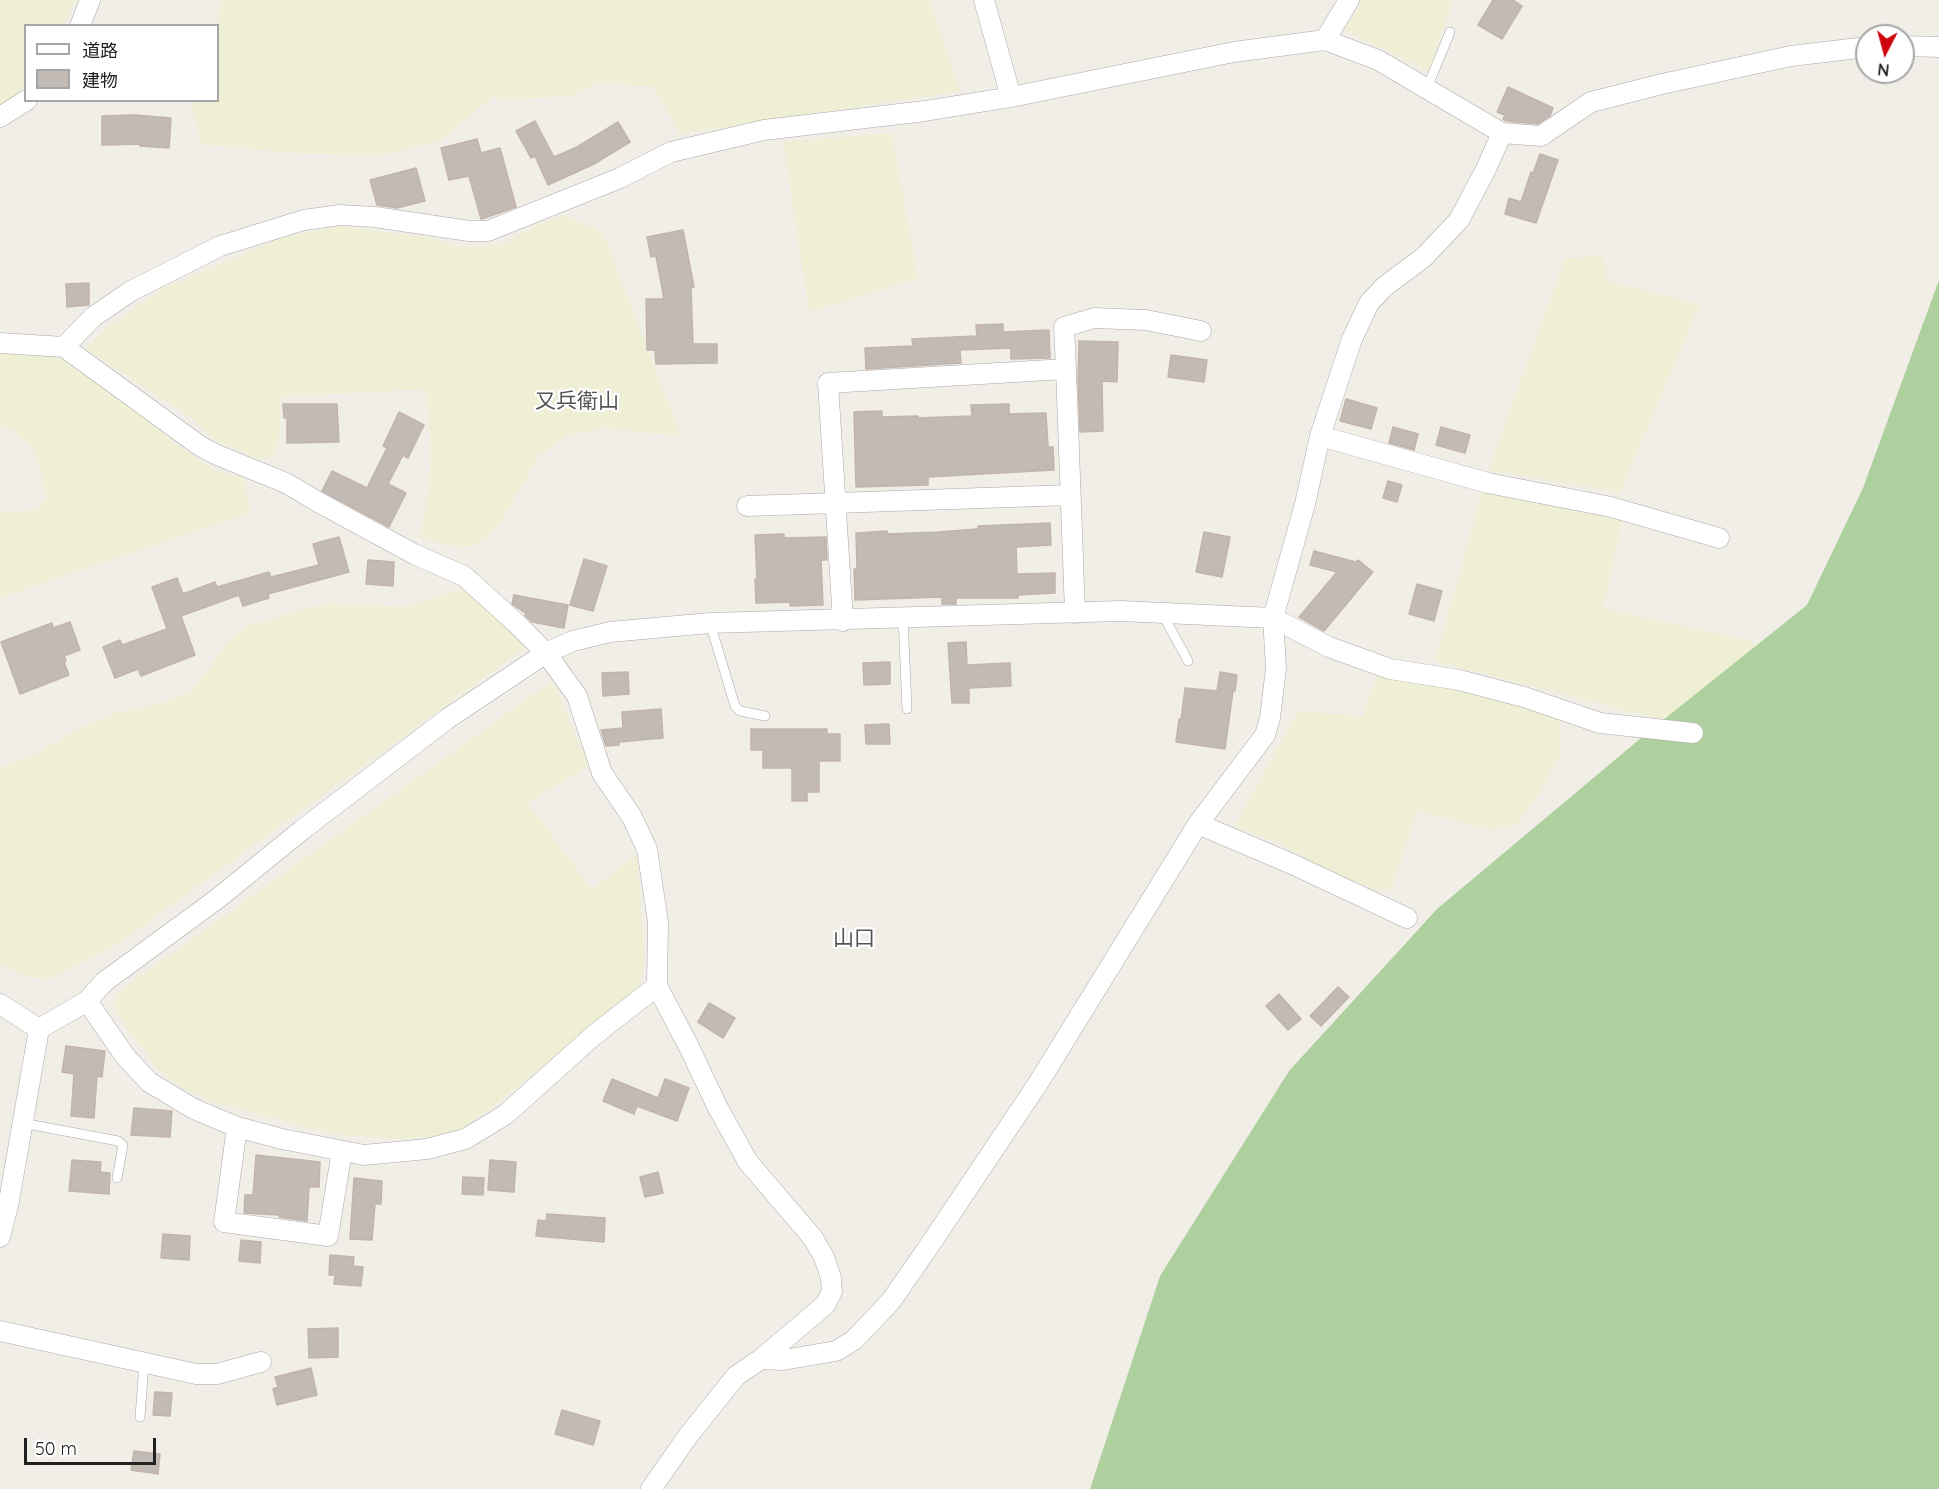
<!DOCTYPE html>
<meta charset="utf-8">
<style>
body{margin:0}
#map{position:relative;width:1939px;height:1489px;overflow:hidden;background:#f1eee8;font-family:Quicksand,"Noto Sans JP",sans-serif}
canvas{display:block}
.legend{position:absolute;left:24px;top:24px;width:195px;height:78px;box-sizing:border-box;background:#fff;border:2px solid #a6a6a6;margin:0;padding:8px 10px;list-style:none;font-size:18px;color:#212121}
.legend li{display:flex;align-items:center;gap:12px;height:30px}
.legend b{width:30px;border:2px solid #a6a6a6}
.north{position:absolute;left:1855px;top:24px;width:60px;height:60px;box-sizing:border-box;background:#fff;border:2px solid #a6a6a6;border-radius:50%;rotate:186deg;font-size:16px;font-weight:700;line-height:24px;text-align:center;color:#212121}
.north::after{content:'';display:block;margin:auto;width:21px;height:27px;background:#cf030b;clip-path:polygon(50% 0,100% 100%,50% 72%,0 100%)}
.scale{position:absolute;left:24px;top:1438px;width:132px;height:27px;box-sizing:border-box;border:3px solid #212121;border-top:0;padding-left:8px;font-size:18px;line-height:21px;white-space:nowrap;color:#212121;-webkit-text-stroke:4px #fff;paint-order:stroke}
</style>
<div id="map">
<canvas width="1939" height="1489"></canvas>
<ul class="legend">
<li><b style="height:8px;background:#fff"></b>道路</li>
<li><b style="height:16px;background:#c2bab4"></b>建物</li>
</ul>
<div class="north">N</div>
<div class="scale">50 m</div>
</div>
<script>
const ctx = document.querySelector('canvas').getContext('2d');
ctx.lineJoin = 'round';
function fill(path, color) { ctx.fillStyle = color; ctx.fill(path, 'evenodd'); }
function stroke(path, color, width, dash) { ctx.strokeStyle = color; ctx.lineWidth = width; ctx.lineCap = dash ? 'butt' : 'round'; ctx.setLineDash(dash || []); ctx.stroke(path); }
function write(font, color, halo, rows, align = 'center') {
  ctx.font = font + ' Quicksand,"Noto Sans JP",sans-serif'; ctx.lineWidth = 4.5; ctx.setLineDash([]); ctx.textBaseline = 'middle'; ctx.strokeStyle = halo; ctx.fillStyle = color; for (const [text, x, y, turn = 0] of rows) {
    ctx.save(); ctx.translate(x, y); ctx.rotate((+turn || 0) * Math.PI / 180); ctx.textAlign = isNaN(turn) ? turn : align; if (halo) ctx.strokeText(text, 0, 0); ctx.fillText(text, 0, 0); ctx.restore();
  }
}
fill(new Path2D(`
 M0,0H75L64,25L26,26L25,87L0,105Z
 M225,0H929L961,91L680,134L654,87L599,83L571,96L503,100L494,95L442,140L384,155L305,154L202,144L192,112L193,101L218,100V26L216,25L221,3Z
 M1363,0H1454L1429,71L1344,30Z
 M892,133L918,279L809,312L783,142Z
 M562,215L593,227L603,233L681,436L605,428L569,435L539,456L505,515L488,538L473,546L457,547L420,538L429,488L431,449L426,389L281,397L280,431L275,455L262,460L219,443L186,414L86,349L113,323L164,288L287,236L339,226L431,238L459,247H481L504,243L533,228Z
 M1604,255L1607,281L1700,304L1620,492L1488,470L1565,259Z
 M0,348L51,354L74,363L175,443L212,469L244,478L250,513L0,598V513L37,510L46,496L39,466L30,444L9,429L0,426Z
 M1482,492L1623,519L1603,608L1752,641L1759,659L1697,729L1435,661Z
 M466,588L525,648L121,942L50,979L28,977L0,965V768L33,755L71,733L111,714L161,703L191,692L210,667L228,641L248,626L289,613L331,603L406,607Z
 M1379,672L1473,688L1560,718V755L1541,791L1516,825L1490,830L1418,811L1391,890L1374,889L1328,872L1281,844L1234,827L1298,711L1362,716Z
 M552,681L589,766L528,803L592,889L637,854L645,964L638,988L484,1114L457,1132L428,1137L396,1139L333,1134L216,1103L183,1089L158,1069L119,1017L114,1006L118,992Z`), '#eeefd4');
fill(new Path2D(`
 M1939,280V1489H1090L1160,1276L1289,1071L1437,909L1647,733L1807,605L1863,488Z`), '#aed09e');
const building = new Path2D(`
 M1493,0H1513L1522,6L1502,39L1478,25Z
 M1508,87L1553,108L1550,116L1538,124L1506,121L1503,119L1505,115L1497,112Z
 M135,115L171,118L169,148L140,146L141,144L102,145V116Z
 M535,121L554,157L577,147L618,122L630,142L594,164L548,185L535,156L531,158L516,131Z
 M477,139L481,153L500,148L516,207L482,219H481L469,176L449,180L441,148Z
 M1540,154L1558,160L1536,223L1505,214L1509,198L1521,202L1531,172L1533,173Z
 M416,168L425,201L397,208L377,205L370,180Z
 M683,230L694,287L691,288L693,344H717V363L656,364L655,350H647L646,299H664L656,256L651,257L647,237Z
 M89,283V305L67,307L66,284Z
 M1003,324V332L1049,330L1050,358L1011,359V348L960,350L961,363L866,369L865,348L913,346L912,339L977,336L976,325Z
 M1079,341L1118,342L1117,382L1102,381L1103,431L1080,432L1078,379Z
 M1171,355L1207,360L1204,382L1168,377Z
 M1346,399L1377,408L1371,429L1340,421Z
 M283,404H337L339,442L287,443V418H284Z
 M1009,404V414L1046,413L1048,447H1053L1054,470L928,477V485L856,487L854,412L882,411V417L918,416V418L972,416L971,405Z
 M399,412L424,425L408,458L403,455L388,484L406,493L389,527L322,491L332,471L367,488L387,448L383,446Z
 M1393,427L1418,434L1414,450L1389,443Z
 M1441,427L1470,435L1465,453L1436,445Z
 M1388,481L1402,485L1397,502L1383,498Z
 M1050,523L1051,545L1016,547L1017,574L1055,573V593L1018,595V598H956V604H942V597L855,600L854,569H857L856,533L887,531V534L938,532L978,529V526Z
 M1204,532L1230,537L1222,577L1196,572Z
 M784,534V538L826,537L827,560H821L823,605L790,606V602L756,603L755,579H757L755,535Z
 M339,537L349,572L268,594L269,598L243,606L239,595L181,616L195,655L141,676L138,669L115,678L103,647L120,640L122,645L167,629L152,587L177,578L183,594L215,582L217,587L269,572L271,577L319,565L313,544Z
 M1314,551L1356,562L1358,560L1373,572L1324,631L1299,617L1337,572L1310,565Z
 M584,559L607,566L593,611L570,605Z
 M368,560L394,562L393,586L366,584Z
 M1417,584L1442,591L1434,621L1409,614Z
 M514,595L568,605L564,628L532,622L525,615L526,613L512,604Z
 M70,622L80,650L64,656L66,661L64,662L69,675L20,694L1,642L52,623L53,628Z
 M966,642L967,665L1010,663L1011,686L969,688V703H952L948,643Z
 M890,662V684L864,685L863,663Z
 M628,672L629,694L603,696L602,673Z
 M1220,672L1237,675L1235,691H1233L1225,749L1176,742L1179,719L1181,720L1185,688L1217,691Z
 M661,709L663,738L619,742V745L606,746L601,730L623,728L622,712Z
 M889,724L890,744H866L865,725Z
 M751,729H827V734H840V761H819V792H807V801H792V768H763V750H751Z
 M1338,987L1349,997L1321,1026L1310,1016Z
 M1279,994L1301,1019L1288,1030L1266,1006Z
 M709,1003L735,1018L723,1038L698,1022Z
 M66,1046L105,1051L102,1077L97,1076L94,1118L71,1116L74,1074L62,1072Z
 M612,1079L658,1098L665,1079L689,1088L677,1121L637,1106L634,1114L603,1101Z
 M134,1108L172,1111L170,1137L131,1135Z
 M256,1155L320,1162L319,1187H309L307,1221L279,1217V1215L244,1213L245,1195H253Z
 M72,1160L101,1162L100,1172L110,1173L109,1194L69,1191Z
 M490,1160L516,1162L514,1192L488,1190Z
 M658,1172L663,1193L645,1197L640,1177Z
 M463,1177L484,1178L483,1195L462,1194Z
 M354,1178L382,1181L381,1204H375L372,1240L350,1239Z
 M547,1214L605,1218L604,1242L536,1236L538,1220L546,1221Z
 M163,1234L190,1236L189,1260L161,1258Z
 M241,1240L261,1242L260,1263L239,1261Z
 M330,1255L354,1257L353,1266L363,1267L361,1286L334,1284L335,1275H329Z
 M338,1328V1357L309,1358L308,1329Z
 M311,1368L317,1395L277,1405L273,1389L278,1387L275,1377Z
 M155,1392L172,1393L170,1416L153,1415Z
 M562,1410L600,1421L593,1445L555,1434Z
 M134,1451L160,1454L158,1474L131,1470Z`);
fill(building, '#c2bab4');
stroke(building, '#c3b4ab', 1.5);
const service = new Path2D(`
 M1427,88L1450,32
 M1162,613L1188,661
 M903,617L907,709
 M710,623L735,706L740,711L765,716
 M22,1123L118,1141L123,1145L117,1178
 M140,1417L144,1363`);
const minor = new Path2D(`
 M984,0L1011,97
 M80,26L90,0
 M1325,40L1349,0
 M1903,46L1939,47
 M0,117L27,100
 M0,343L64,347L200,446L217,455L286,483L318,502L414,554L464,576L516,623L546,653L577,696L602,773L632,817L647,849L658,922L657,986L689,1047L718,1108L748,1162L813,1238L824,1257L831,1278L832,1292L825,1305L761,1359L736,1376L688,1436L651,1489
 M64,347L93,317L131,291L220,246L304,220L340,215L375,217L469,231H488L620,178L671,152L764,130L925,111L1011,97L1234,52L1325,40L1378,60L1502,133L1541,136L1591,102L1662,84L1791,56L1867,47
 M1066,369L1064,327L1094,318L1146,320L1201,331
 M1320,436L1488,483L1611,507L1719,538
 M747,506L1070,495
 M843,621L828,383L1066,369L1075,613
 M1198,824L1292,864L1407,918
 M87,1001L125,1056L149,1082L194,1109L237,1127L282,1139L364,1155L427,1149L465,1139L505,1115L593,1036L657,986
 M0,1004L39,1029
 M39,1029L87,1001L104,982L217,899L302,830L447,719L546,653L573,641L610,632L710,623L1121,611L1273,618L1329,647L1390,669L1459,680L1524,697L1600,723L1693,733
 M237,1127L224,1222L328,1236L342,1151
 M0,1237L9,1201L39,1029
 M0,1331L196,1374H217L261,1362
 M761,1359L783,1360L836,1351L854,1340L891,1301L927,1249L1037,1085L1198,824L1265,735L1270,718L1276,668L1273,618L1305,504L1320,436L1352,339L1369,303L1384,287L1424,257L1459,220L1486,169L1502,133`);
stroke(service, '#a8a8a8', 10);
stroke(minor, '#a8a8a8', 21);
stroke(service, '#fff', 9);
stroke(minor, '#fff', 20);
write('21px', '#545454', '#fff', [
 ["又兵衛山",577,402],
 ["山口",854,939]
]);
</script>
